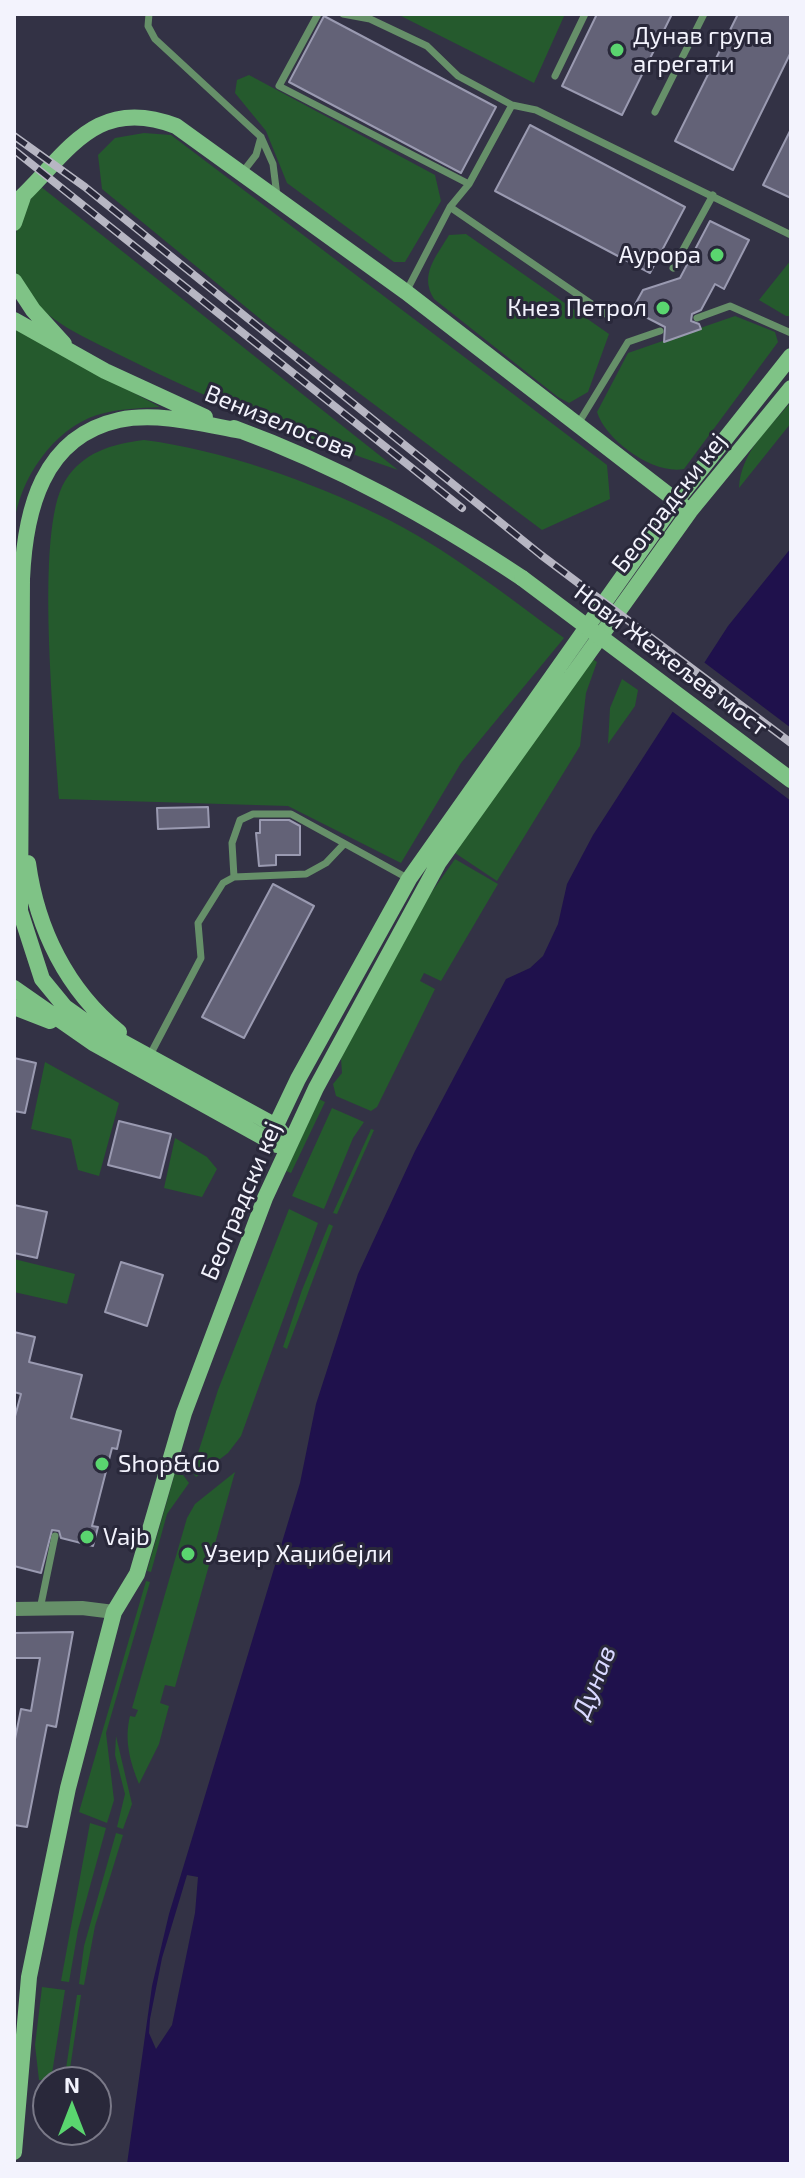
<!DOCTYPE html>
<meta charset="utf-8">
<style>
body{margin:0}
#map{position:relative;width:805px;height:2178px;overflow:hidden;background:#333245;font-family:"Exo 2",sans-serif}
canvas{display:block}
.frame{position:absolute;inset:0;border:16px solid #f3f3fd;pointer-events:none}
.north{position:absolute;left:32px;top:2066px;width:80px;height:80px;box-sizing:border-box;background:#29283a;border:2px solid #7a7988;border-radius:50%;rotate:0deg;font-size:22px;font-weight:700;line-height:32px;text-align:center;color:#f3f3fd}
.north::after{content:'';display:block;margin:auto;width:28px;height:36px;background:#5ad56f;clip-path:polygon(50% 0,100% 100%,50% 72%,0 100%)}
</style>
<div id="map">
<canvas width="805" height="2178"></canvas>
<div class="frame"></div>
<div class="north">N</div>
</div>
<script>
const ctx = document.querySelector('canvas').getContext('2d');
ctx.lineJoin = 'round';
function fill(path, color) { ctx.fillStyle = color; ctx.fill(path, 'evenodd'); }
function stroke(path, color, width, dash) { ctx.strokeStyle = color; ctx.lineWidth = width; ctx.lineCap = dash ? 'butt' : 'round'; ctx.setLineDash(dash || []); ctx.stroke(path); }
function write(font, color, halo, rows, align = 'center') {
  ctx.font = font + ' "Exo 2",sans-serif'; ctx.lineWidth = 6; ctx.setLineDash([]); ctx.textBaseline = 'middle'; ctx.strokeStyle = halo; ctx.fillStyle = color; for (const [text, x, y, turn = 0] of rows) {
    ctx.save(); ctx.translate(x, y); ctx.rotate((+turn || 0) * Math.PI / 180); ctx.textAlign = isNaN(turn) ? turn : align; if (halo) ctx.strokeText(text, 0, 0); ctx.fillText(text, 0, 0); ctx.restore();
  }
}
fill(new Path2D(`
 M397,14H565L534,83Z
 M249,75L435,175L441,201L405,262H394L287,183L266,131L235,93L237,80Z
 M144,133L171,135L607,465L610,499L542,530L264,322L102,189L98,155L115,138Z
 M40,186L398,470C304,438 211,401 122,356C87,338 45,322 23,287C2,255 19,213 40,186Z
 M466,234L609,334L588,392L569,403L558,397L434,299C419,275 436,257 449,235Z
 M791,260V316H786L759,300Z
 M735,316L775,332L778,342L684,469C654,475 606,441 597,412L628,353Z
 M14,328L160,407C139,408 117,409 97,415C53,429 19,480 14,525Z
 M791,402V423L739,488C741,452 768,429 791,402Z
 M144,440C222,450 310,481 381,516C445,547 507,596 564,638L461,763L401,863L288,806L59,799C55,733 34,530 65,481C83,452 112,444 144,440Z
 M588,656L597,662L586,693L580,746L497,881L455,853Z
 M622,679L638,690L635,706L608,744L610,708Z
 M455,859L498,884L441,981L424,973L420,981L435,989L377,1107L371,1111L336,1096L333,1084L342,1073L341,1058L424,903Z
 M45,1062L119,1103L99,1176L78,1170L71,1139L31,1129Z
 M319,1099L325,1102L291,1173L286,1171Z
 M332,1108L364,1122L353,1138L324,1209L292,1196Z
 M371,1129L374,1130L337,1214L333,1213Z
 M175,1138L207,1157L217,1169L202,1197L164,1188Z
 M289,1209L318,1223L241,1436L228,1453L196,1477L192,1472L218,1390Z
 M329,1224L333,1226L287,1349L283,1347L302,1290Z
 M14,1259L75,1274L67,1304L14,1292Z
 M235,1472L175,1687L165,1685L160,1703L169,1706L159,1744L139,1784C130,1762 124,1740 130,1716L135,1717L138,1710L132,1708L187,1518L195,1504Z
 M175,1473L183,1475L189,1483L167,1514L151,1572L147,1571Z
 M146,1581L150,1582L106,1733L114,1800L107,1823L79,1812Z
 M116,1736L132,1804L123,1829L117,1827L125,1794L115,1755Z
 M90,1823L106,1828L78,1930L69,1982L61,1981Z
 M116,1833L123,1835L95,1926L84,1985L79,1984L84,1946Z
 M42,1987L65,1990L51,2080H39L35,2045Z
 M77,1995H81L68,2082H64Z`), '#255a2d');
fill(new Path2D(`
 M791,548V2164H127L152,1986L169,1914L300,1483L316,1404L358,1274L415,1151L506,979L530,968L543,956L558,924L567,884L593,835L728,626Z`), '#1f114c');
fill(new Path2D(`
 M701,660L791,728V801L669,709Z
 M187,1875L198,1877L195,1913L172,2025L156,2049L149,2033L150,2019L162,1958Z`), '#333245');
const building = new Path2D(`
 M597,14H672L622,115L562,86Z
 M738,14H791V52L733,170L675,141Z
 M324,16L496,107L461,173L289,82Z
 M530,125L685,207L650,273L495,191Z
 M791,129V198L763,185Z
 M710,221L749,240L724,289L715,284L701,310L692,314L691,321L699,324L701,329L664,342L665,327L632,310L643,290L680,278Z
 M208,807L209,827L158,829L157,808Z
 M260,820H289L300,826V855H276V865L259,866L256,833H260Z
 M273,884L314,906L244,1038L202,1017Z
 M14,1058L36,1063L25,1113L14,1111Z
 M119,1121L171,1134L160,1178L108,1165Z
 M14,1205L47,1212L37,1258L14,1253Z
 M121,1262L163,1275L147,1326L105,1312Z
 M14,1332L35,1337L29,1362L82,1375L71,1418L121,1431L117,1449L112,1448L92,1526L98,1527L93,1546L61,1538L59,1531L52,1530L41,1573L14,1566V1420L21,1394L14,1392Z
 M73,1632L56,1727L47,1725L27,1827L14,1825V1744L21,1709L31,1711L40,1658H14V1633Z`);
fill(building, '#636277');
stroke(building, '#9a9ab1', 2);
stroke(new Path2D(`
 M149,14L148,26L155,39L261,137L273,164L277,196
 M318,14L279,86L469,184
 M343,14L370,19L427,46L458,76L512,105
 M555,76L585,14
 M655,112L704,14
 M242,173L256,155L261,137
 M450,207L609,316
 M673,268L713,195
 M406,292L450,207L469,184L512,105L536,110L791,235
 M697,318L730,306L791,333
 M578,424L628,342L660,331
 M234,877L232,843L240,820L253,814H291L409,879
 M150,1055L201,958L198,923L223,883L234,877L306,874L326,863L344,844
 M40,1609L55,1536`), '#669069', 7);
stroke(new Path2D(`
 M14,1609L82,1608L114,1612`), '#669069', 14);
stroke(new Path2D(`
 M14,204C66,157 93,94 176,126L406,292L683,506
 M14,223L23,197
 M14,281L33,310L64,344
 M14,320L105,371L205,417
 M234,428C338,466 430,517 522,578
 M241,431C202,424 158,412 119,420C42,437 25,511 22,579L20,911L42,979L65,1007L86,1022L276,1126L290,1143
 M28,863C37,929 67,990 119,1032
 M14,988L93,1043L277,1145
 M14,1007L50,1021
 M268,1142L298,1079L409,879L676,501L791,356
 M14,2152L29,1977L68,1788L114,1612L137,1574L184,1413L265,1198L316,1088L439,862L690,511L791,388`), '#7fc386', 16);
const rail = new Path2D(`
 M14,136L85,187L541,555L791,743
 M14,150L462,508`);
stroke(rail, '#b7b6c3', 8);
stroke(rail, '#29283a', 5, [15]);
stroke(new Path2D(`
 M522,578L791,780`), '#7fc386', 16);
for (const [x, y, r, color] of [
 [617,50,8,"#5ad56f"],
 [717,255,8,"#5ad56f"],
 [663,308,8,"#5ad56f"],
 [102,1464,8,"#5ad56f"],
 [87,1537,8,"#5ad56f"],
 [188,1554,8,"#5ad56f"]
]) { const dot = new Path2D(); dot.arc(x, y, r, 0, 2 * Math.PI); ctx.fillStyle = color; ctx.fill(dot); stroke(dot, '#29283a', 3); }
write('24px', '#f3f3fd', '#29283a', [
 ["Дунав група",633,36],
 ["агрегати",633,64],
 ["Аурора",701,255,"right"],
 ["Кнез Петрол",647,308,"right"],
 ["Shop&Go",118,1464],
 ["Vajb",103,1537],
 ["Узеир Хаџибејли",204,1554]
], 'left');
write('24px', '#f3f3fd', '#29283a', [
 ["Венизелосова",280,422,22],
 ["Београдски кеј",669,503,-52],
 ["Нови Жежељев мост",671,660,37],
 ["Београдски кеј",241,1201,-67]
]);
write('italic 26px', '#d9d8ff', '#29283a', [
 ["Дунав",594,1682,-68]
]);
</script>
